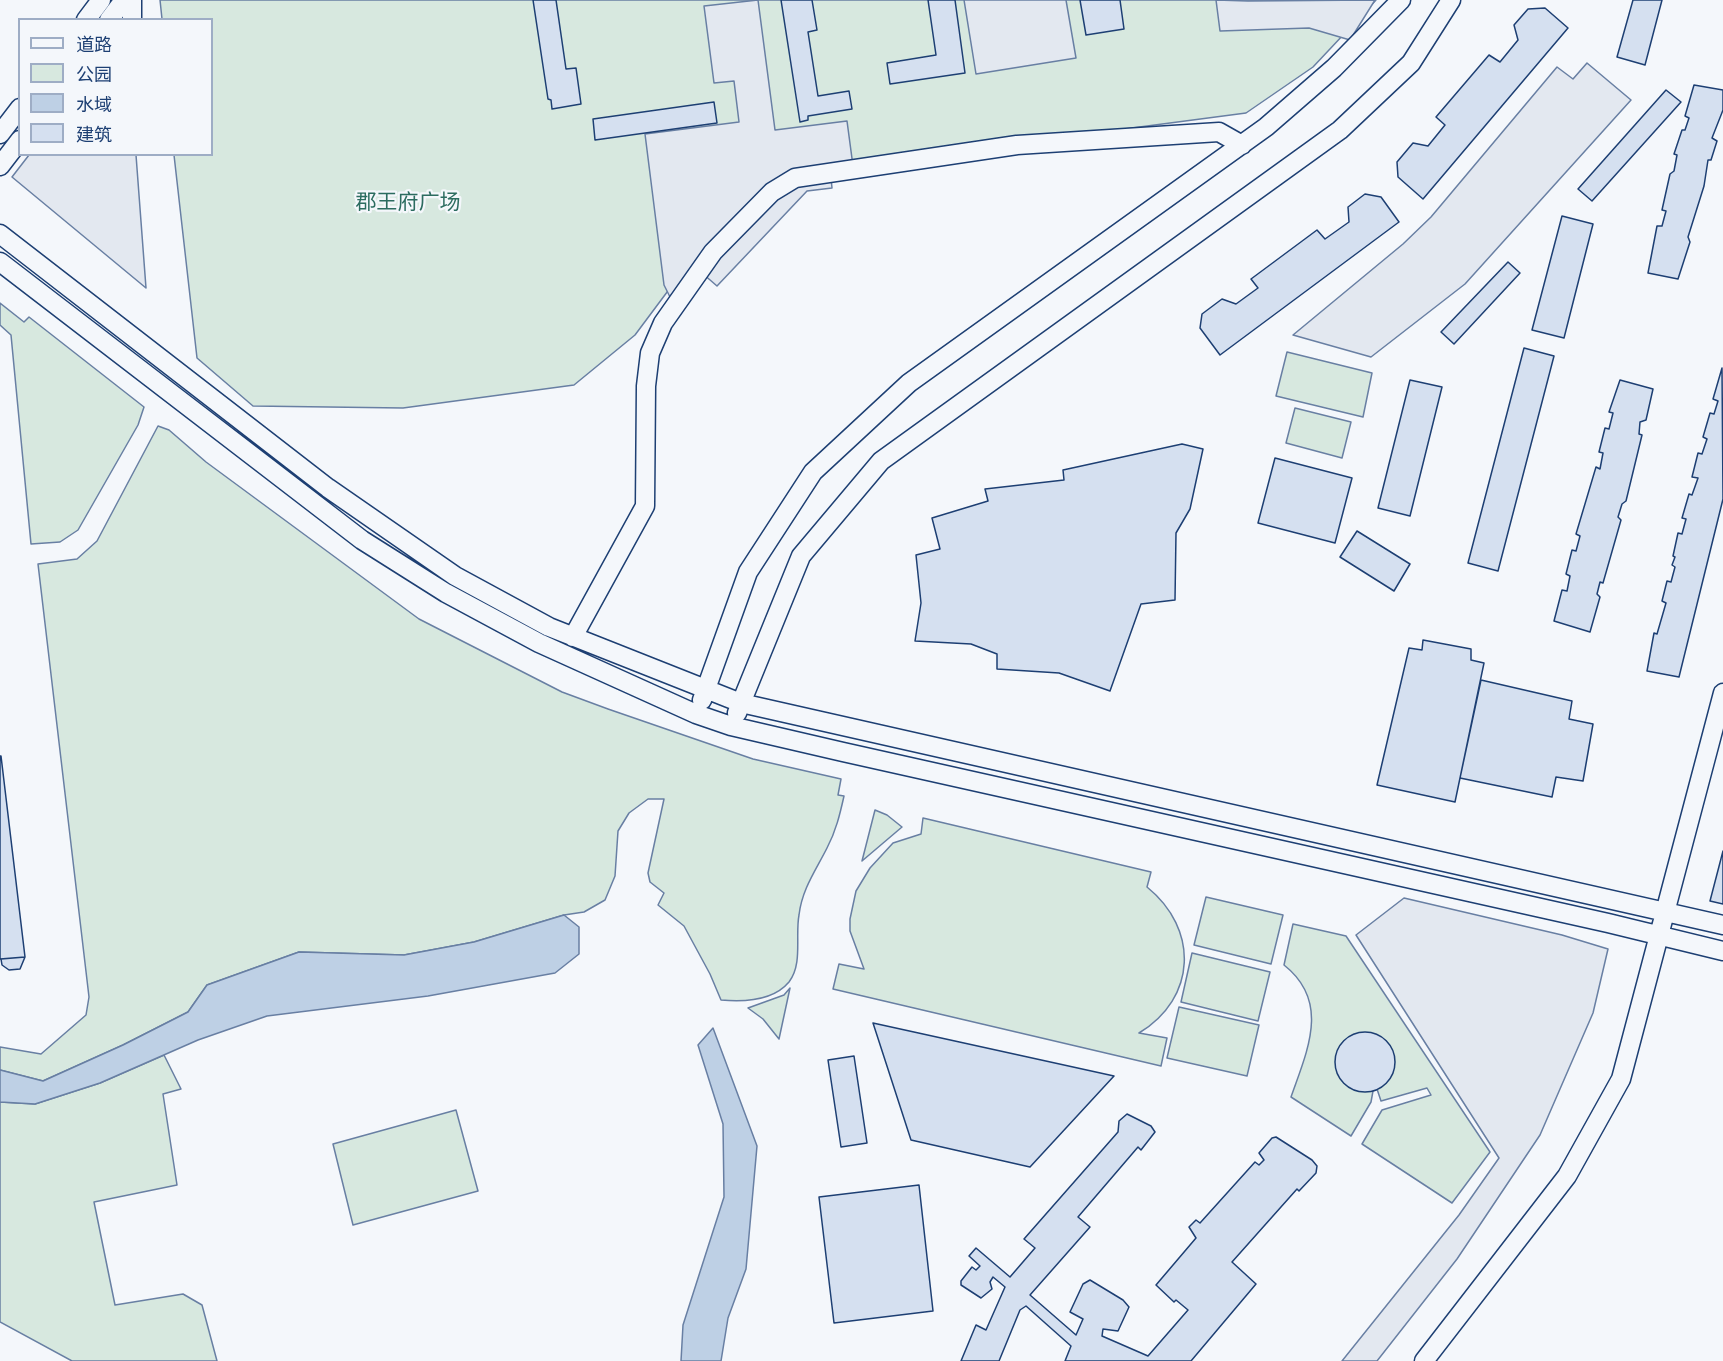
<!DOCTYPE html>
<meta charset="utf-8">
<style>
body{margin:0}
#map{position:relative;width:1723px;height:1361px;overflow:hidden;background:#f4f7fb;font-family:Mulish,"Noto Sans SC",sans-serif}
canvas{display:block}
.legend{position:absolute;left:18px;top:18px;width:195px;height:138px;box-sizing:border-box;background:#f4f7fb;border:2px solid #9eadc5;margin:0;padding:8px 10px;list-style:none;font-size:18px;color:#1d3f73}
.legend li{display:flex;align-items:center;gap:12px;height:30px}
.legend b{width:30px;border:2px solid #9eadc5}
</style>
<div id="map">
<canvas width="1723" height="1361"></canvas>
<ul class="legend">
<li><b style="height:8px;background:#f4f7fb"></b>道路</li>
<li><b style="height:16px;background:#d7e8df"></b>公园</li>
<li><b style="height:16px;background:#bed0e5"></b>水域</li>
<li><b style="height:16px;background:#d5e0f0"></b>建筑</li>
</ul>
</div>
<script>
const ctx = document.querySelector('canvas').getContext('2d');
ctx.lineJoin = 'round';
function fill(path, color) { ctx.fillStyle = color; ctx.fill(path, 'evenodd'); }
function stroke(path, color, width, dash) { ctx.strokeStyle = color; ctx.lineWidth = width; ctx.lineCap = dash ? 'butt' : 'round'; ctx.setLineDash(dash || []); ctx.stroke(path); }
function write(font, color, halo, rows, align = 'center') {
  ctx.font = font + ' Mulish,"Noto Sans SC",sans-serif'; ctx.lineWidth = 4.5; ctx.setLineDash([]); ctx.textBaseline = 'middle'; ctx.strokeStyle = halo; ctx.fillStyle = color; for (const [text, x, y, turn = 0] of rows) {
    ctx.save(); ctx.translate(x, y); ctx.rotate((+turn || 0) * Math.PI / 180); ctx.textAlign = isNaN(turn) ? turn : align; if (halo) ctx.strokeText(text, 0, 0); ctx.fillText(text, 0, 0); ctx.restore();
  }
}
const green = new Path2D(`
 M160,0H1376L1313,67L1246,113L843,166L688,264L635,335L574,385L403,408L253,406L197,358L174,155L212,154V20L162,19Z
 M0,303L24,322L29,317L144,407L138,425L78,530L60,542L31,544L11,335L0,325Z
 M1287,352L1372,373L1363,417L1276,396Z
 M1295,408L1351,422L1342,458L1286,443Z
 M158,426L169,430L206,462L419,619L562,692L608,709L753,759L841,779L838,795L844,796C840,814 836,831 827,848C816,870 802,889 799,915C795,936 803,964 789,982C773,1001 743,1002 721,1000L710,974L684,926L658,905L664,893L650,882L648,873L664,799H648L629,813L618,831L615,876L605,900L584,912L564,915L474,942L404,955L299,952L207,985L188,1012L123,1045L43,1081L0,1070V1047L41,1054L86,1015L89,997L38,564L77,559L97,541Z
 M875,810L887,815L902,827L862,861Z
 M923,818L1151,872L1147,887C1199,929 1197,998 1139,1033L1167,1038L1161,1066L833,989L839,964L864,969L850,931V919L856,891L870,868L893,843L921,834Z
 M1206,897L1283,915L1271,964L1194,945Z
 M1293,924L1346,936L1490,1152L1452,1203L1362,1144L1382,1110L1431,1095L1427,1088L1381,1101L1377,1089L1373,1091L1371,1102L1351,1136L1291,1097C1307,1051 1331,1002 1284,965Z
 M1192,953L1270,972L1258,1021L1181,1002Z
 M790,988L779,1039L763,1019L748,1008L784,995Z
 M1179,1007L1259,1025L1247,1076L1167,1058Z
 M164,1055L181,1089L163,1094L177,1185L94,1202L115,1305L183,1294L202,1305L217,1361H72L0,1322V1102L35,1104L100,1083Z
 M456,1110L478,1191L353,1225L333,1144Z`);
fill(green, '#d7e8df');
stroke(green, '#687fa3', 1.5);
const parking = new Path2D(`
 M758,0L775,130L847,121L853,166L830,169L832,188L807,191L717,286L702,273L673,303L664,285L645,134L739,122L734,81L714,83L704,6Z
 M964,0H1066L1076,58L976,74Z
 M1216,0L1248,1L1375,0L1350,40L1309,28L1220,31Z
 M1587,63L1631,100L1465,284L1371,357L1293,335L1403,244L1431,217L1557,67L1573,79Z
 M29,155H136L146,288L12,177Z
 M1404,898L1562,935L1608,949L1593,1013L1540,1135L1457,1259L1377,1361H1342L1459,1215L1499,1158L1356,935Z`);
fill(parking, '#e3e8f0');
stroke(parking, '#687fa3', 1.5);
const water = new Path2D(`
 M564,915L579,927V954L555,973L428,996L267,1016L198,1040L100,1083L35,1104L0,1102V1070L43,1081L123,1045L188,1012L207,985L299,952L404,955L474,942Z
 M713,1028L757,1146L746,1269L728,1318L721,1361H681L683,1325L724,1197L723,1124L698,1045Z`);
fill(water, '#bed0e5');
stroke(water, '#687fa3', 1.5);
const building = new Path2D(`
 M533,0H556L566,69L576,68L581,104L552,109L551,100L548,99Z
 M781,0H812L817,30L808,32L818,96L849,91L852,109L808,116V120L800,122Z
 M928,0H955L965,73L890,84L887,63L936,55Z
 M1080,0H1120L1124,29L1086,35Z
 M1633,0H1662L1645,65L1617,57Z
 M1545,8L1568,28L1423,199L1398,177L1397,162L1413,143L1428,146L1445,125L1436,117L1489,55L1500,62L1518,40L1514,25L1528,9Z
 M1694,85L1723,90V110L1712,138L1717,141L1711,160H1708L1704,186L1688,237L1690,242L1678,279L1648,273L1657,226H1662L1666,211L1662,210L1670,174L1674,171L1677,155L1674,154L1682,130H1685L1689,118L1685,116Z
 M1666,90L1681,102L1592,201L1578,189Z
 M714,102L717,123L595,140L593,119Z
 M1365,194L1381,197L1399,222L1220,355L1200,328L1202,314L1222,299L1236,304L1258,288L1251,279L1317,230L1325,239L1349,222L1348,207Z
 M1562,216L1593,224L1564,338L1532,330Z
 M1508,262L1520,273L1454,344L1441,332Z
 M1524,348L1554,356L1498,571L1468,563Z
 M1722,368L1723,499L1679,677L1647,671L1654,633L1657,634L1666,603L1662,601L1667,581L1671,582L1675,567L1672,565L1675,557L1673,556L1678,533L1682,534L1686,519L1682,518L1689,494L1692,495L1698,478L1692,477L1698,453L1702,454L1707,439L1703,437L1710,413L1714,414L1718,401L1713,399Z
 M1410,380L1442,387L1410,516L1378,508Z
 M1620,380L1653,389L1646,420L1640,422L1639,434L1642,435L1626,501L1622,504L1618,517L1621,520L1603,583L1600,582L1597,594L1600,597L1590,632L1554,621L1562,590L1567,591L1570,576L1566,574L1572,550L1576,551L1580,536L1576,534L1596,467L1600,469L1603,453L1599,452L1605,428L1609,429L1613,413L1609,412Z
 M1182,444L1203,449L1190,509L1176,533L1175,600L1141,604L1110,691L1059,673L997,669V654L971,644L915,641L921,603L916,555L940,549L932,518L988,501L985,489L1064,480L1063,470Z
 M1275,458L1352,478L1335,543L1258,523Z
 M1357,531L1410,564L1394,591L1340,557Z
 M1423,640L1471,649V660L1484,663L1455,802L1377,785L1409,648L1422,650Z
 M1481,680L1572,701L1569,719L1593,724L1583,781L1556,777L1552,797L1460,778Z
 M1,756L25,957L0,959V756Z
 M1723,851V904L1710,901Z
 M25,957L20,969L9,970L2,965L1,959Z
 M873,1023L1114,1076L1030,1167L911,1140Z
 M1335 1062a30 30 0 1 1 60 0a30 30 0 1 1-60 0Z
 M854,1056L867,1143L841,1147L828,1060Z
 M1127,1114L1151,1126L1155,1132L1141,1150L1138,1147L1078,1217L1090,1227L1030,1295L1076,1335L1083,1319L1070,1312L1083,1284L1090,1280L1123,1300L1129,1307L1118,1331L1103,1329L1102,1336L1148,1356L1188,1310L1176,1300L1174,1302L1156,1285L1196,1238L1189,1227L1196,1220L1200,1223L1255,1162L1259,1165L1264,1160L1259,1153L1272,1138L1276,1137L1312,1160L1317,1166L1316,1173L1299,1191L1297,1189L1232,1262L1256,1284L1191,1361H1065L1071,1346L1026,1306L1020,1310L999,1361H961L976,1325L986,1330L1005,1287L993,1277L990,1282L992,1289L981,1298L961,1285V1281L972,1267L976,1270L980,1266L969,1256L976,1248L1010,1277L1035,1248L1024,1239L1118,1132L1119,1121Z
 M919,1185L933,1311L834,1323L819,1197Z`);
fill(building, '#d5e0f0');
stroke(building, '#1d3f73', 1.5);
const minor = new Path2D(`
 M132,0V20
 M86,20L101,0
 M109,20L124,0
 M0,134L20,108
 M0,166L20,140
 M0,234L328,488L455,576L549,627L741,703L1723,925
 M0,262L362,540L446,593L539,643L696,714L731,726L843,752L1608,923L1723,951
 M573,637L645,506L646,386L650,353L663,323L713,252L772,192L795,178L1017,145L1219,132L1242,145
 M702,700L748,572L813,472L909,383L1266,127L1334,68L1401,0
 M737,713L801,556L881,461L1340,130L1411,63L1451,0
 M1424,1361L1567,1176L1621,1079L1723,693`);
stroke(minor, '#1d3f73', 21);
stroke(minor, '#f4f7fb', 18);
write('21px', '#2c6c60', '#f4f7fb', [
 ["郡王府广场",408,203]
]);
</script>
